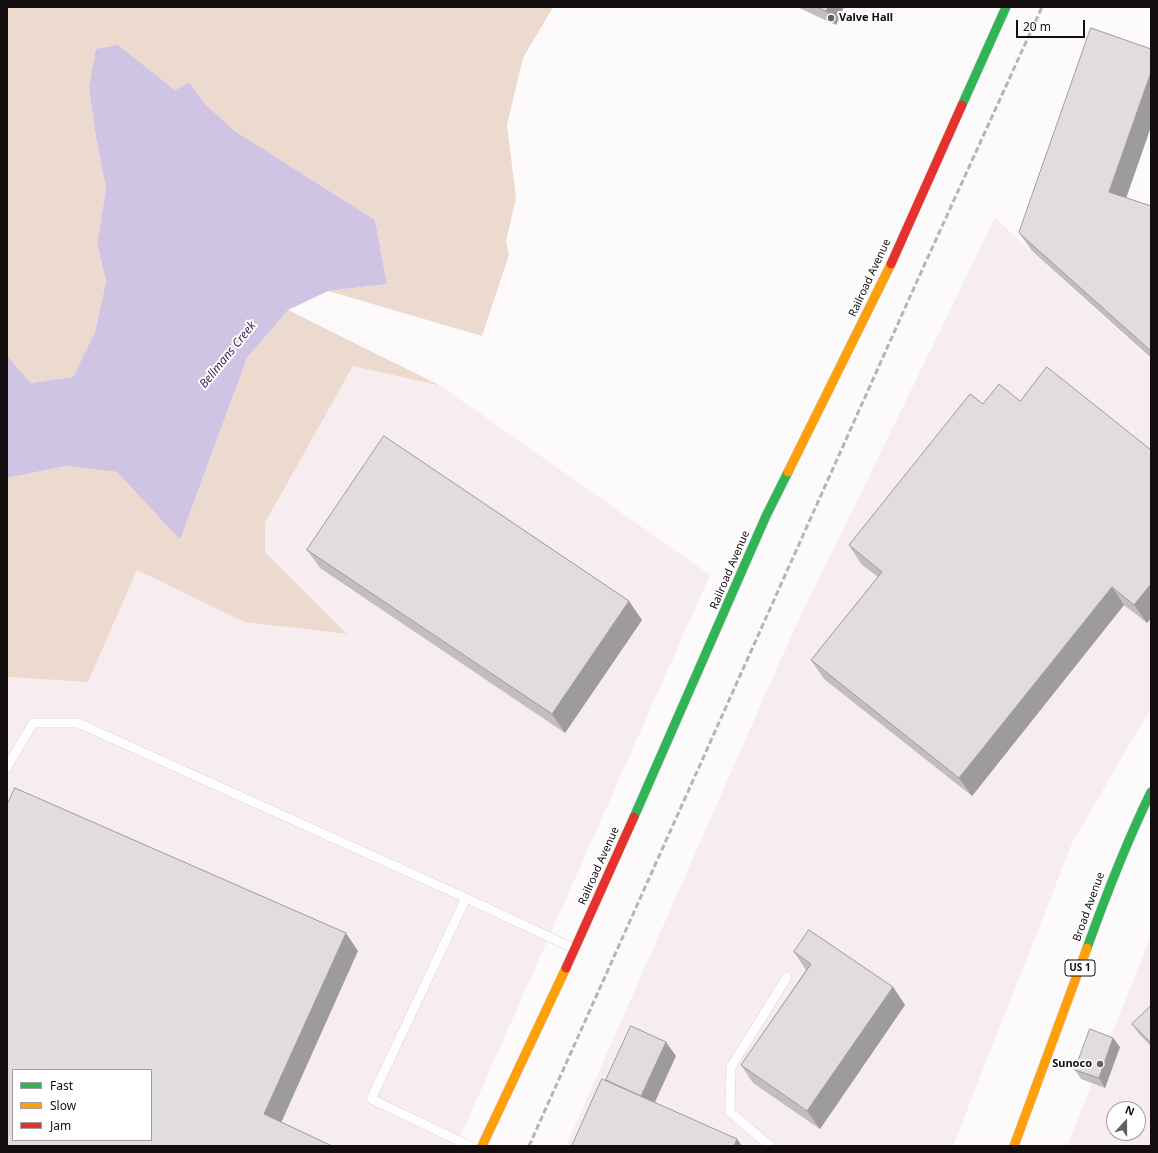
<!DOCTYPE html>
<style>
body{margin:0}
#map{position:relative;width:1158px;height:1153px;overflow:hidden;background:#fcfafb;font-family:"Noto Sans",sans-serif}
canvas{display:block}
.frame{position:absolute;inset:0;border:8px solid #130d0f;pointer-events:none}
.legend{position:absolute;left:12px;top:1069px;width:140px;height:72px;box-sizing:border-box;background:#fff;border:1px solid #a19e9f;margin:0;padding:5px 7px;list-style:none;font-size:12px;color:#130d0f}
.legend li{display:flex;align-items:center;gap:8px;height:20px}
.legend b{width:20px;border:1px solid #a19e9f}
.north{position:absolute;left:1106px;top:1101px;width:40px;height:40px;box-sizing:border-box;background:#fff;border:1px solid #a19e9f;border-radius:50%;rotate:21deg;font-size:11px;font-weight:700;line-height:16px;text-align:center;color:#130d0f}
.north::after{content:'';display:block;margin:auto;width:14px;height:18px;background:#656062;clip-path:polygon(50% 0,100% 100%,50% 72%,0 100%)}
.scale{position:absolute;left:1016px;top:20px;width:69px;height:18px;box-sizing:border-box;border:2px solid #130d0f;border-top:0;padding-left:5px;font-size:12px;line-height:14px;white-space:nowrap;color:#130d0f;-webkit-text-stroke:3px #fff;paint-order:stroke}
</style>
<div id="map">
<canvas width="1158" height="1153"></canvas>
<div class="frame"></div>
<ul class="legend">
<li><b style="height:5px;background:#30b455"></b>Fast</li>
<li><b style="height:5px;background:#ff9f0a"></b>Slow</li>
<li><b style="height:5px;background:#e5322d"></b>Jam</li>
</ul>
<div class="north">N</div>
<div class="scale">20 m</div>
</div>
<script>
const ctx = document.querySelector('canvas').getContext('2d');
ctx.lineJoin = 'round';
function fill(path, color) { ctx.fillStyle = color; ctx.fill(path, 'evenodd'); }
function stroke(path, color, width, dash) { ctx.strokeStyle = color; ctx.lineWidth = width; ctx.lineCap = dash ? 'butt' : 'round'; ctx.setLineDash(dash || []); ctx.stroke(path); }
function write(font, color, halo, rows, align = 'center') {
  ctx.font = font + ' "Noto Sans",sans-serif'; ctx.lineWidth = 4; ctx.setLineDash([]); ctx.textBaseline = 'middle'; ctx.strokeStyle = halo; ctx.fillStyle = color; for (const [text, x, y, turn = 0] of rows) {
    ctx.save(); ctx.translate(x, y); ctx.rotate((+turn || 0) * Math.PI / 180); ctx.textAlign = isNaN(turn) ? turn : align; if (halo) ctx.strokeText(text, 0, 0); ctx.fillText(text, 0, 0); ctx.restore();
  }
}
fill(new Path2D(`
 M995,218L1151,360V708L1073,841L953,1146H566L792,634Z
 M353,366L441,386L710,575L456,1146H7V677L88,682L137,569L244,622L347,634L265,552V523ZM13,1070H151V1140H13Z
 M1151,935V1146H1067ZM1114,1109H1138V1133H1114Z`), '#f7edf1');
fill(new Path2D(`
 M7,7H553L523,58L507,125L516,198L506,241L509,255L482,336L328,291L387,284L375,220L235,131L205,104L189,82L175,90L118,45L89,88L96,137L106,189L97,244L106,281L95,332L73,377L31,383L7,356Z
 M288,310L441,386L353,366L265,523V552L347,634L244,622L137,570L88,682L7,677V478L66,466L117,472L180,540L247,358Z`), '#eddacf');
fill(new Path2D(`
 M118,45L175,90L189,82L205,104L235,131L375,220L387,284L328,291L288,310L247,358L180,540L117,472L66,466L7,478V356L31,383L73,377L95,332L106,281L97,244L106,189L96,137L89,88L96,49Z`), '#d0c4e4');
const lane = new Path2D(`
 M7,767L33,723H78L466,898L575,949
 M466,898L371,1099L470,1146
 M770,1146L730,1112L731,1067L787,977`);
const fast = new Path2D(`
 M962,105L1006,7
 M634,817L766,516L788,472
 M1087,948C1106,895 1126,843 1151,792`);
const slow = new Path2D(`
 M788,472L891,264
 M482,1146L566,968
 M1014,1146L1087,948`);
const jam = new Path2D(`
 M891,264L962,105
 M566,968L634,817`);
stroke(lane, '#d8d4d5', 10);
stroke(fast, '#d8d4d5', 10);
stroke(slow, '#d8d4d5', 10);
stroke(jam, '#d8d4d5', 10);
stroke(lane, '#fffefe', 9);
stroke(fast, '#30b455', 9);
stroke(slow, '#ff9f0a', 9);
stroke(jam, '#e5322d', 9);
stroke(new Path2D(`
 M529,1146L918,279L1042,7`), '#b5b5b5', 3, [6, 3]);
fill(new Path2D(`
 M797,7H844L836,25Z
 M1126,198L1151,206V358L1032,251L1019,233Z
 M1020,401L1151,450V618L1147,623L1124,605L972,796L824,679L811,660L878,577L861,564L849,545L983,404Z
 M307,550L642,620L565,733L320,568Z
 M794,952L893,987L905,1005L820,1129L753,1083L741,1065L806,970Z
 M1151,1006V1046L1139,1034L1132,1024Z
 M1120,1047L1105,1088L1081,1079L1075,1070Z`), '#c2bebe');
fill(new Path2D(`
 M828,7H844L836,25L826,11Z
 M1151,72V127L1122,210L1109,192Z
 M1151,584V618L1147,623L1134,605Z
 M1112,587L1124,605L972,796L959,778Z
 M629,601L642,620L565,733L552,714Z
 M346,933L358,951L277,1132L264,1114Z
 M893,987L905,1005L820,1129L807,1111Z
 M1113,1038L1120,1047L1105,1088L1099,1078Z
 M666,1042L676,1056L650,1113L640,1099Z
 M737,1139L742,1146H734Z`), '#9e9b9b');
const building = new Path2D(`
 M818,7H828L826,11Z
 M1091,28L1151,49V72L1109,192L1151,206V351L1019,233Z
 M1047,367L1151,450V584L1134,605L1112,587L959,778L811,660L882,572L849,545L970,394L983,404L999,384L1020,401Z
 M384,436L629,601L552,714L307,550Z
 M15,788L346,933L264,1114L332,1146H7V805ZM13,1070H151V1140H13Z
 M809,930L893,987L807,1111L741,1065L811,964L794,952Z
 M1151,1006V1043L1132,1024Z
 M631,1026L666,1042L641,1096L606,1080Z
 M1090,1029L1113,1038L1099,1078L1075,1070Z
 M602,1079L737,1139L734,1146H572Z`);
fill(building, '#e2dddd');
stroke(building, '#9e9b9b', 1);
for (const [x, y, r, color] of [
 [831,18,4,"#656062"],
 [1100,1064,4,"#656062"]
]) { const dot = new Path2D(); dot.arc(x, y, r, 0, 2 * Math.PI); ctx.fillStyle = color; ctx.fill(dot); stroke(dot, '#fff', 1.5); }
for (const [x, y, w] of [
 [1080,968,30]
]) { const box = new Path2D(); box.roundRect(x - w / 2, y - 8, w, 16, 3); ctx.fillStyle = '#fff'; ctx.fill(box); stroke(box, '#130d0f', 1); }
write('bold 10px', '#130d0f', null, [
 ["US 1",1080,968]
]);
write('bold 11px', '#130d0f', '#fff', [
 ["Valve Hall",839,18],
 ["Sunoco",1092,1064,"right"]
], 'left');
write('11px', '#130d0f', '#fff', [
 ["Railroad Avenue",870,278,-65],
 ["Railroad Avenue",730,570,-67],
 ["Railroad Avenue",599,866,-66],
 ["Broad Avenue",1089,907,-70]
]);
write('italic 12px', '#3f275d', '#fff', [
 ["Bellmans Creek",228,355,-51]
]);
</script>
